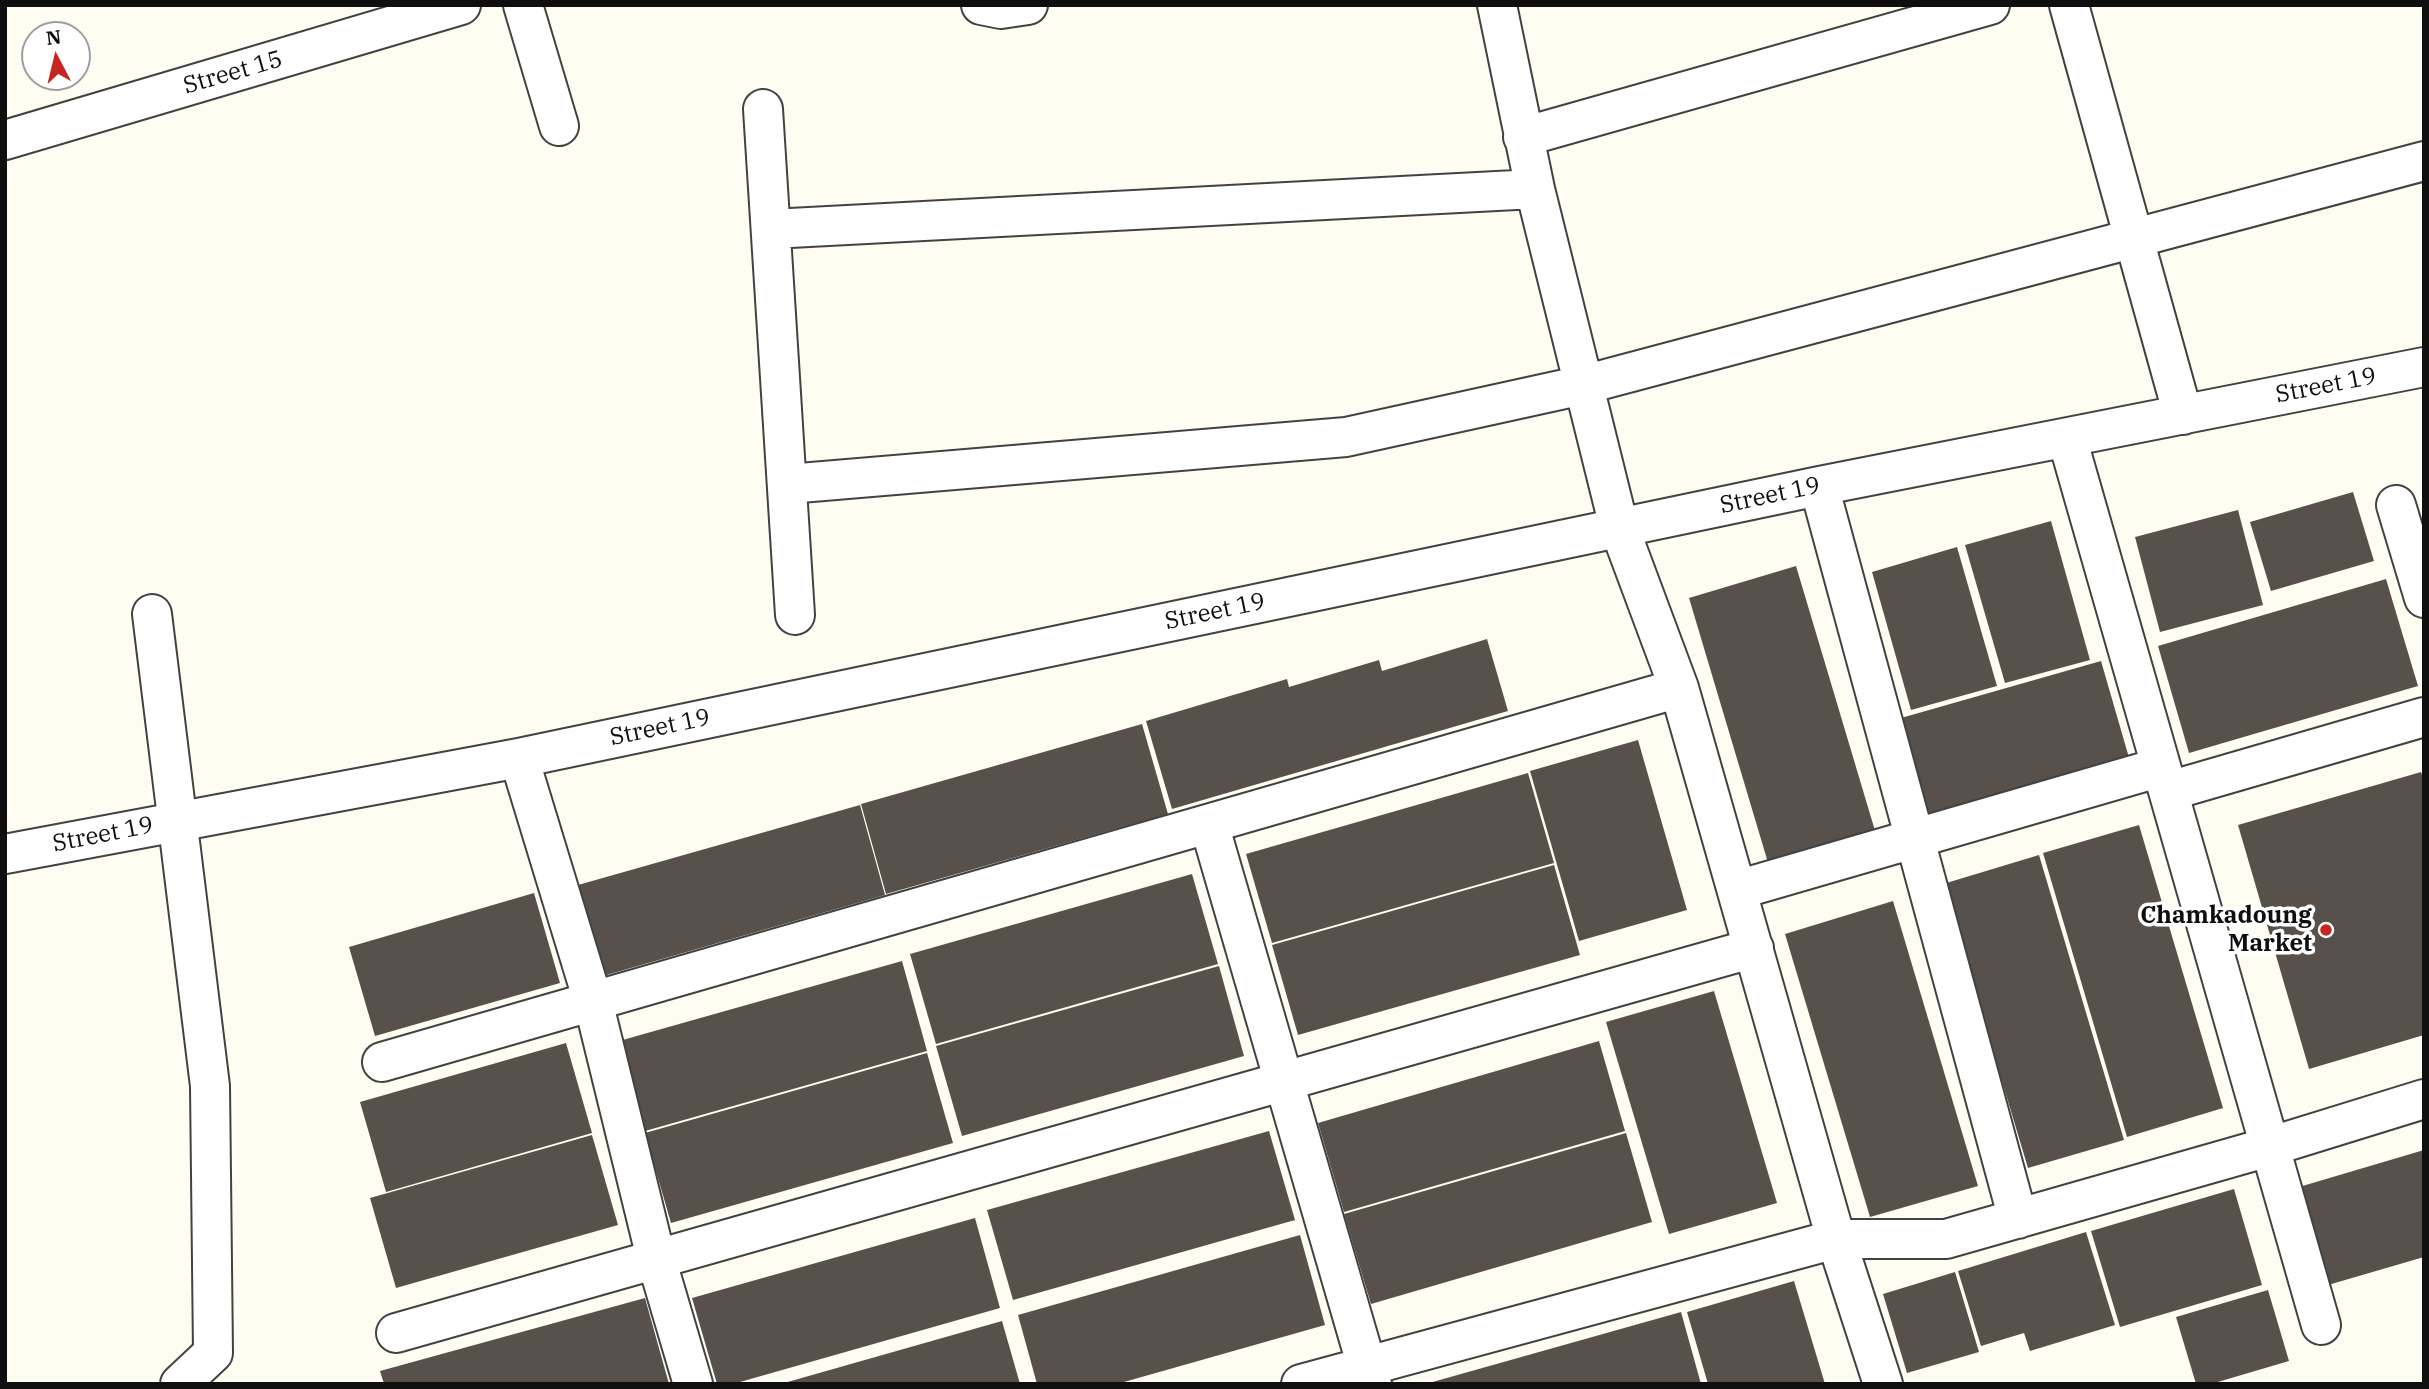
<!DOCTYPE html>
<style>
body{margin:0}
#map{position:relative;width:2429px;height:1389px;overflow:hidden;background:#fffdf1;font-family:"IBM Plex Serif",serif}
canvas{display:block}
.frame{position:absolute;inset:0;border:7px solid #0f0f0f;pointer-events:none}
.north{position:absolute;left:21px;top:21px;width:70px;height:70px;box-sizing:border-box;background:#fff;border:2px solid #9f9f9f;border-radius:50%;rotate:353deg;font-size:19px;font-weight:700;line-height:28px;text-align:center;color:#0f0f0f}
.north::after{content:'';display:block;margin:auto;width:24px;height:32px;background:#c62521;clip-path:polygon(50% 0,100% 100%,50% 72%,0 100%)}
</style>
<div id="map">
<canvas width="2429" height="1389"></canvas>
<div class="frame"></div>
<div class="north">N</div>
</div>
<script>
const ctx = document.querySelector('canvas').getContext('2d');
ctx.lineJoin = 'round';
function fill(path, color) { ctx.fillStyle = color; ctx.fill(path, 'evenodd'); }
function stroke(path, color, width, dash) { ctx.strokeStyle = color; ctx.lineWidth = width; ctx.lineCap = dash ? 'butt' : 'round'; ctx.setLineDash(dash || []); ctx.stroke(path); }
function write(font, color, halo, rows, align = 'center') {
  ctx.font = font + ' "IBM Plex Serif",serif'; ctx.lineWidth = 7; ctx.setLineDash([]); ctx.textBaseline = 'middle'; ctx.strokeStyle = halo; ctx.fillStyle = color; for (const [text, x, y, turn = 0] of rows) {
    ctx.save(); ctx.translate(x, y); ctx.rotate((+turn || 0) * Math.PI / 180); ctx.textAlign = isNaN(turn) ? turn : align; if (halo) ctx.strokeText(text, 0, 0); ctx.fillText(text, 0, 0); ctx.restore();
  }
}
fill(new Path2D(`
 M2353,492L2374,561L2271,591L2250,522Z
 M2238,510L2263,605L2160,632L2135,537Z
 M2051,521L2090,660L2005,683L1965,545Z
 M1957,547L1997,686L1911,710L1872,572Z
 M1796,566L1876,834L1769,866L1689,598Z
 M2386,579L2418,686L2189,753L2158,646Z
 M1487,639L1508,711L1172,809L1146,721L1287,679L1289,687L1379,660L1382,671Z
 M2101,661L2132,768L1932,825L1901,718Z
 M1142,724L1168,814L886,894L861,804Z
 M1638,740L1687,910L1579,941L1530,771Z
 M2421,772L2424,781V1035L2309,1069L2238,825Z
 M1528,773L1554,863L1272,943L1246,854Z
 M860,805L885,895L603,976L578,885Z
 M2139,825L2223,1108L2127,1137L2043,853Z
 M2039,855L2124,1140L2028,1168L1943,884Z
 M1554,865L1580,955L1298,1035L1272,945Z
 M1192,874L1218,964L936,1044L910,954Z
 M534,893L560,983L375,1036L349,947Z
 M1893,901L1978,1186L1870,1217L1785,934Z
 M902,961L927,1051L645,1131L619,1041Z
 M1219,966L1244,1056L962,1136L936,1046Z
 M1714,991L1777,1203L1669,1234L1606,1022Z
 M1599,1041L1625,1131L1344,1212L1318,1123Z
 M566,1043L592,1133L386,1192L360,1102Z
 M927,1053L953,1143L671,1223L645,1133Z
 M1269,1131L1295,1220L1013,1300L987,1210Z
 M1626,1133L1652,1222L1371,1304L1344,1214Z
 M592,1135L618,1225L396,1288L370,1198Z
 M2424,1150V1257L2328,1285L2299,1187Z
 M2234,1189L2262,1285L2120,1327L2091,1231Z
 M975,1218L1000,1308L733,1384H717L692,1298Z
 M2086,1232L2115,1325L2030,1351L2024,1333L1981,1346L1958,1271Z
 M1300,1235L1325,1325L1117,1384H1037L1018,1315Z
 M1955,1272L1979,1352L1907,1373L1883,1294Z
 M1794,1281L1825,1384H1708L1687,1312Z
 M2268,1290L2289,1361L2211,1384H2196L2176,1317Z
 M645,1298L669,1384H384L380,1371Z
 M1681,1312L1701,1384H1429V1383Z
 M1002,1321L1020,1384H784V1383Z`), '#58514b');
const minor = new Path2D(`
 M523,5L559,126
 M981,5L1001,9L1028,5
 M1497,5L1535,189L1619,527L1679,688L1836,1239L1883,1384
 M2069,5L2183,415
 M763,109L795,615
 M1523,137L1990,5
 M5,140L461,5
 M771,229L1535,189
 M2067,438L2321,1325
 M788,484L1346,437L1583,385L2424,161
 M1819,486L2018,1219
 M2396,505L2424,598
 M152,614L210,1086L213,1353L180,1384
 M519,758L593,1001L657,1262L693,1384
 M2169,791L2424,717
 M1209,824L1372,1384
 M5,854L519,758L1819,486L2424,367
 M1737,890L2161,767
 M382,1062L1679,688
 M396,1333L1754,948
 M1301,1384L1836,1239H1946L2272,1146L2424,1099`);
stroke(minor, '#424242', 42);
stroke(minor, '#fff', 38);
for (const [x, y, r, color] of [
 [2326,930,7,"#c62521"]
]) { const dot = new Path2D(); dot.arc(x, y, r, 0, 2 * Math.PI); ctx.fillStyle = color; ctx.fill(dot); stroke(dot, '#fff', 2.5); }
write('24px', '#0f0f0f', '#fff', [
 ["Street 15",233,73,-16],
 ["Street 19",2326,386,-11],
 ["Street 19",1770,496,-12],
 ["Street 19",1215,612,-12],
 ["Street 19",660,728,-12],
 ["Street 19",103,835,-11]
]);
write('bold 24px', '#0f0f0f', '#fff', [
 ["Chamkadoung",2312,916],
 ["Market",2312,944]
], 'right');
</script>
